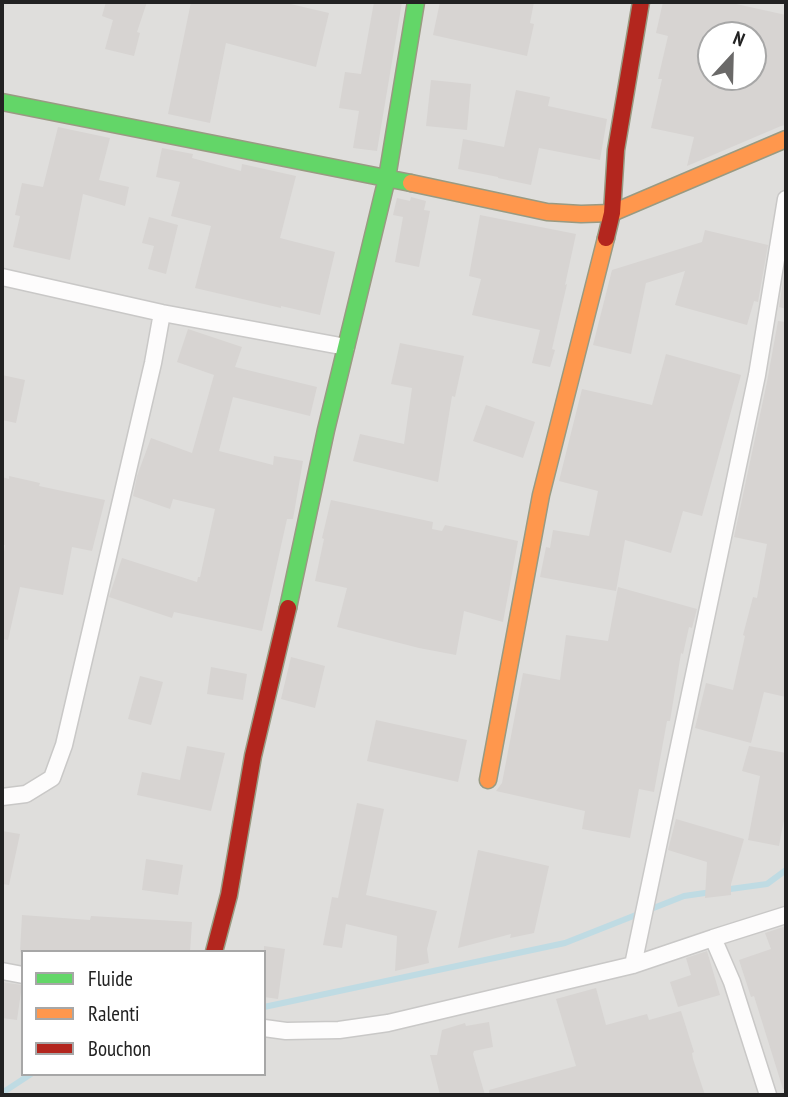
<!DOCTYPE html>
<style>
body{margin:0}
#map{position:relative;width:788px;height:1097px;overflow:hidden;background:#f0eeeb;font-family:"PT Sans Narrow",sans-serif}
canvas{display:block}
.frame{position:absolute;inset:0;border:4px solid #222;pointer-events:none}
.legend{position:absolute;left:21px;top:950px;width:245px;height:126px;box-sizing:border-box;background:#fff;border:2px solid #a7a7a7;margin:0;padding:9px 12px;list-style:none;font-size:21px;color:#222}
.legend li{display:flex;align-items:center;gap:14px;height:35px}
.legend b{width:35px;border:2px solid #a7a7a7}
.north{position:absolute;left:697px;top:21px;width:70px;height:70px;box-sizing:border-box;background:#fff;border:2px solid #a7a7a7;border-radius:50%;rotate:22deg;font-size:19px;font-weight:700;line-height:28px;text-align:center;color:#222}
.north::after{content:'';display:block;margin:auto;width:24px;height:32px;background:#6a6968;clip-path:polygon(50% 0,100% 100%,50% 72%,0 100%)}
</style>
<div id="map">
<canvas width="788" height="1097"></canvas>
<div class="frame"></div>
<ul class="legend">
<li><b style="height:9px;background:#63d668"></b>Fluide</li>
<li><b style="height:9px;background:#ff974d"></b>Ralenti</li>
<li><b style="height:9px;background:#b3261e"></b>Bouchon</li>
</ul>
<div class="north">N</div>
</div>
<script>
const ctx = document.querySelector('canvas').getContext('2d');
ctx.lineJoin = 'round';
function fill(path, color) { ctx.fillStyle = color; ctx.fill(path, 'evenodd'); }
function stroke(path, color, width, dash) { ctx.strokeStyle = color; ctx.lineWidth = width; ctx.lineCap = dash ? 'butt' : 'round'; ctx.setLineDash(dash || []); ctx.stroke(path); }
fill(new Path2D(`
 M2,2H786V1095H2ZM711,35H753V77H711ZM23,952H264V1074H23Z`), '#dfdedc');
stroke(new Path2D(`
 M723,890L767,884L786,870
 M264,1007L565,943L684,896L712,892
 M2,1093L31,1074`), '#bfdbe3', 6);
fill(new Path2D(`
 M106,2H147L137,32L140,33L134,56L105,49L113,20L102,16Z
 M191,2H282L329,13L316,67L226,43L210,123L168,114Z
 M374,2H402L377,151L353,148L359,111L339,108L345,72L361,74Z
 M440,2H534L530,23L534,24L527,56L433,35Z
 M663,2H727L786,15V125L781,126L687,166L694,137L651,128L662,79H658L668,36L656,33ZM711,35H753V77H711Z
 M431,80L471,84L467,130L426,126Z
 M516,90L550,97L548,106L607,119L600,160L539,148L531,185L498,178V177L458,169L463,139L504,147Z
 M58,127L110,138L99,180L129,187L125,206L83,194L70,260L13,247L20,216L15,215L22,183L43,187Z
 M162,148L193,154L192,158L241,171L242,164L296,176L280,238L335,252L320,315L281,306V308L195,288L211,226L171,216L180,182L156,177Z
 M411,197L426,201L424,210L430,211L419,267L395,262L403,217L393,215L397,198L410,201Z
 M480,215L576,234L565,285L567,284L552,349L555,350L550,367L532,363L540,330L472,315L481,279L469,276Z
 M149,217L178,225L166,274L148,269L154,246L142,243Z
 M705,230L768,245L758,302L754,301L747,325L675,305L685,271L646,283L631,354L593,345L612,270L702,242Z
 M786,262V309L779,307Z
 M778,321L786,322V697L764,692L751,743L695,728L706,683L733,690L745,636L743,635L753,597L757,598L767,544L734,537L767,382Z
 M188,329L242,347L235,367L317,387L310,416L233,397L219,451L273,465L274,456L303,461L293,519H287L262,631L174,612L172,618L109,597L122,558L197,582L198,577H200L215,509L173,499L170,509L133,496L137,476L151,438L192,453L214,375L177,362Z
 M400,343L464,356L455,397L452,396L438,482L353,461L360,434L404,444L412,388L391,384Z
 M666,354L741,375L702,516L683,511L671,553L625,540L616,591L540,577L546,547L550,548L553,530L589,536L598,491L559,481L582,389L652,405Z
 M2,375L25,380L16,423L2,420Z
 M486,405L535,422L523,458L473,441Z
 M9,476L40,483L39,486L105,500L92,551L72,547L63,595L20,587L8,640L2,639V565L5,545H2V477L9,479Z
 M331,500L433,522L432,529L442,531L445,525L518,541L503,622L464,611L456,655L419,648L337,627L347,588L315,581L324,539L322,538Z
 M618,587L697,609L692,628L689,627L683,654L681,653L670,721H667L654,792L639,789L630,838L582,829L585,811L496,791L502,783L523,673L560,680L566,635L608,641Z
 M291,657L325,666L315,708L281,699Z
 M211,667L247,674L243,700L207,694Z
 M140,676L163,682L151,725L128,719Z
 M376,720L467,740L458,782L367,761Z
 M187,746L225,753L211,811L137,795L142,772L180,780Z
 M749,746L786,753V809L779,846L748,840L760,776L742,771Z
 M357,803L384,809L366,895L437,911L427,949L429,963L395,971L397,936L346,924L342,948L323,945L332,897L338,898Z
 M676,819L744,839L731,884V895L705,898L707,862L668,850Z
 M2,831L20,834L9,885L2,884Z
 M478,850L549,866L534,933L510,938L511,934L458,948Z
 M146,859L183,865L178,895L142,890Z
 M22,915L90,920L91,916L192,922L190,952H20Z
 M786,926V1089H783L754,996L751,997L739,960L771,949L765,933Z
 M264,946L285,949L278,999L264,997Z
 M707,951L720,995L678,1007L670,982L691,975L686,958Z
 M2,982L22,985L17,1020L2,1018Z
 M596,988L606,1025L647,1014L649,1020L681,1011L694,1052L692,1053L693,1059L705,1095H489V1090L576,1066L556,999Z
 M489,1022L493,1047L474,1051L473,1054L485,1095H440L430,1055H437L442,1030L465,1023L466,1026Z`), '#d7d4d2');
const street = new Path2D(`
 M2,277L162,313L346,347
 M2,797L26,794L52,778L64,745L153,363L162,313
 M713,938L786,915
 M633,965L757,375L786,199
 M2,971L23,975
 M264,1028L286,1031L339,1030L388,1023L633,965L713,938L732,982L768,1095`);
const fast = new Path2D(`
 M2,102L411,183
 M288,608L326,430L387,178L416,2`);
const slow = new Path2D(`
 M411,183L547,212L581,214L612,213L786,139
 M488,780L541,495L606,238`);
const jam = new Path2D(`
 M606,238L612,213L616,150L641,2
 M214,952L229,895L253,756L288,608`);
stroke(street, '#c9c8c7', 19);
stroke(fast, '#999a82', 19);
stroke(slow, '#999a82', 19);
stroke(jam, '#999a82', 19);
stroke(street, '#fdfcfc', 16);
stroke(fast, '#63d668', 16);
stroke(slow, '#ff974d', 16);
stroke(jam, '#b3261e', 16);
</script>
